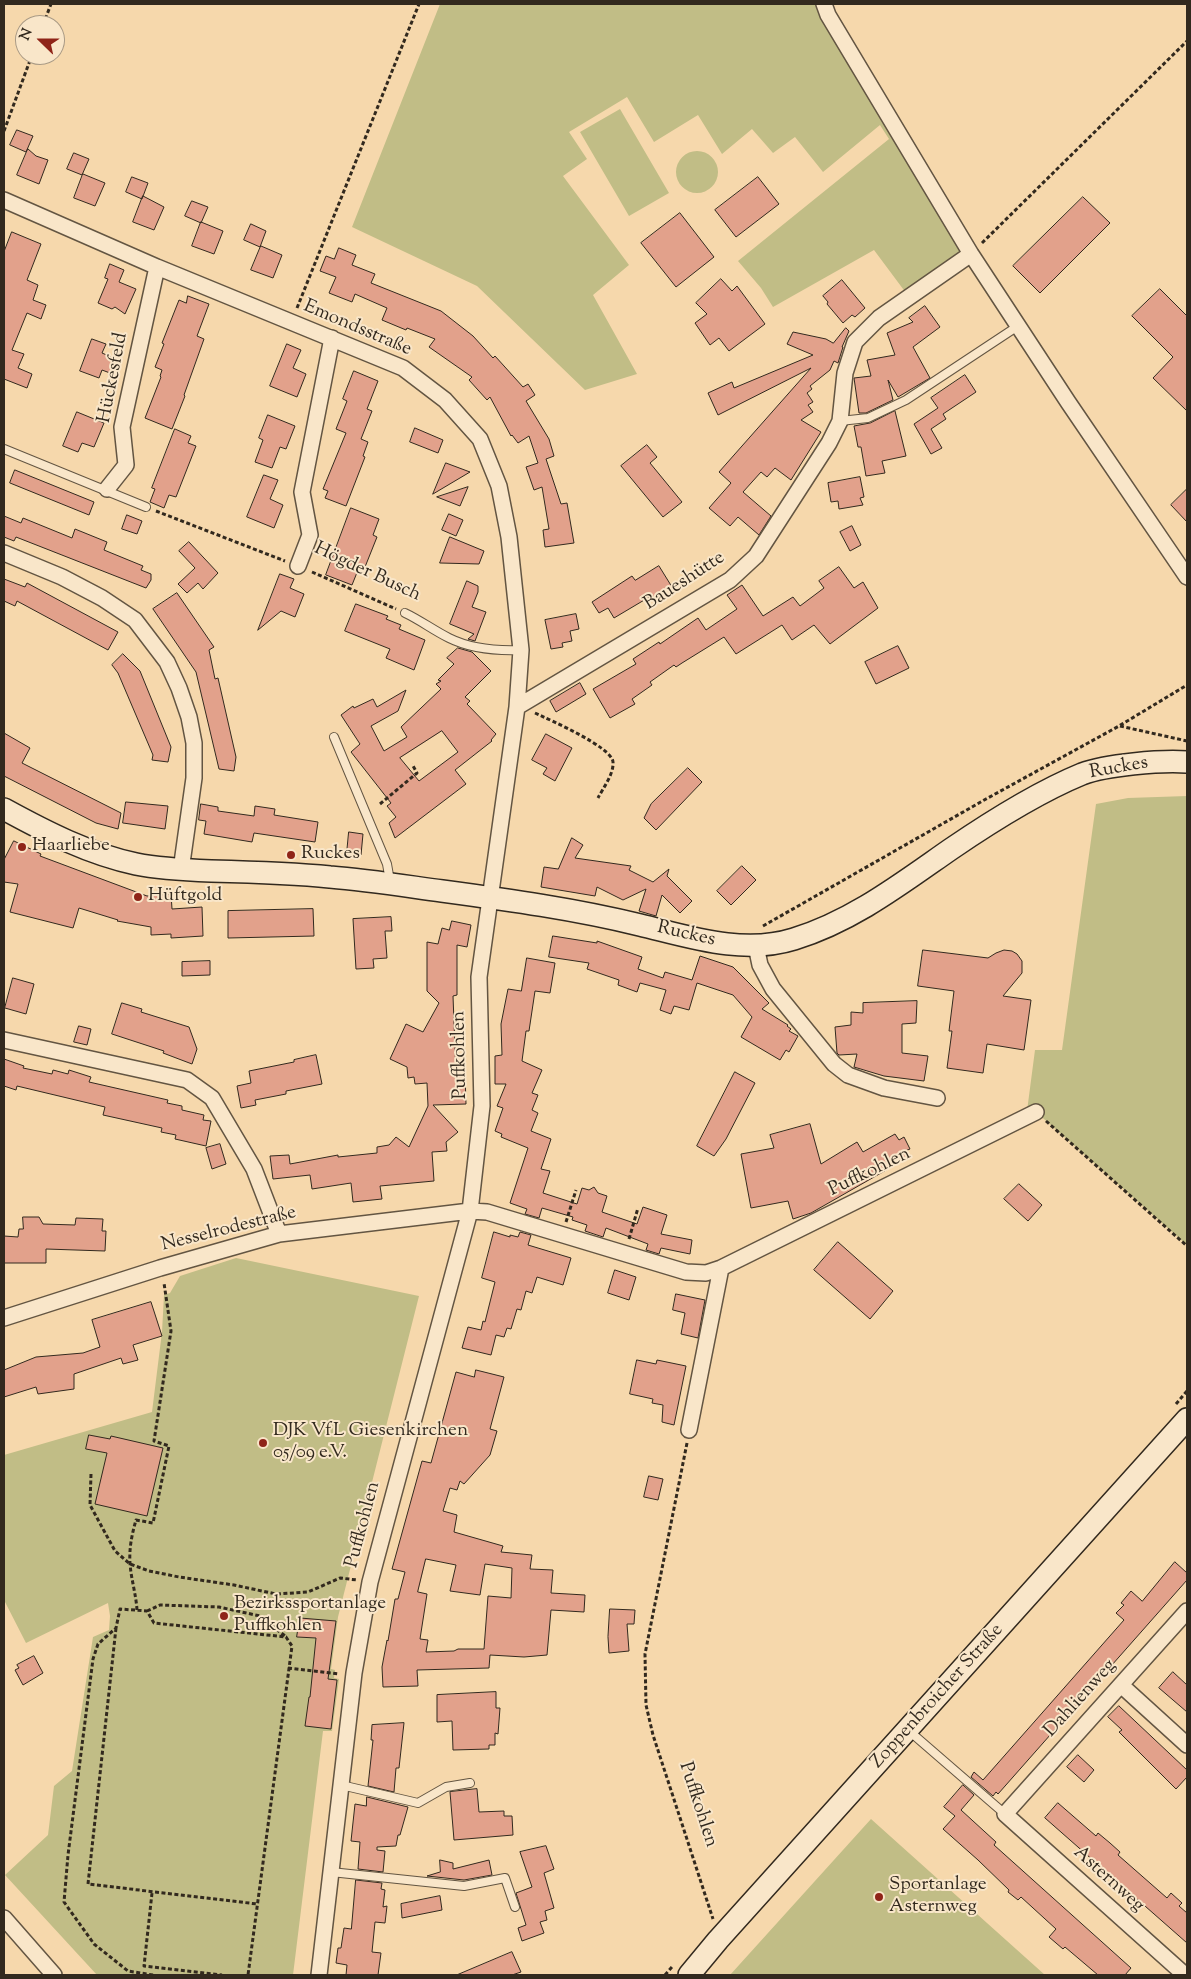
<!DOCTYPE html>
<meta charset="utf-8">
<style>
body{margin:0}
#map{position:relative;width:1191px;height:1979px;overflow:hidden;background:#f6d8ac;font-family:"Sorts Mill Goudy",serif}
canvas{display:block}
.frame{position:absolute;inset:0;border:5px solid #32291e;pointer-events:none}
.north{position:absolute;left:15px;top:15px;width:50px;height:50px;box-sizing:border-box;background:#f9e6c9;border:1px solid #a99a85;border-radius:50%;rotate:292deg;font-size:14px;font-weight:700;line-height:20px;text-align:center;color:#32291e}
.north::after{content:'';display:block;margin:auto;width:18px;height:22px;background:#8f2418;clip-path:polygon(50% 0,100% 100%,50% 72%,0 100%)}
</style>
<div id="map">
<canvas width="1191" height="1979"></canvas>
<div class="frame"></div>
<div class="north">N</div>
</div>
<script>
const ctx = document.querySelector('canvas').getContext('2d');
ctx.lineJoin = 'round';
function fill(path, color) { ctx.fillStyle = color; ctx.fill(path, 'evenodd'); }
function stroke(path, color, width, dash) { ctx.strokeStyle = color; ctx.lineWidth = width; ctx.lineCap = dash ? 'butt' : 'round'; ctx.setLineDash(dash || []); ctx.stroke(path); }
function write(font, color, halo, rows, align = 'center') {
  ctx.font = font + ' "Sorts Mill Goudy",serif'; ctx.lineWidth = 4; ctx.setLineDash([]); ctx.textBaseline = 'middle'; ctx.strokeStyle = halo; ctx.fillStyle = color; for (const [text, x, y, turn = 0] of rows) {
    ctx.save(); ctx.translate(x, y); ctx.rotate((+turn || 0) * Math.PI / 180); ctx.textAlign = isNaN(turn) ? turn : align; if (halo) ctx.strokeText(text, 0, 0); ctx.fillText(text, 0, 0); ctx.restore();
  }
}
fill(new Path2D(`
 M440,4H824L971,254L909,297L874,250L773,307L761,288L738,261L889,139L880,125L823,172L795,137L773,153L752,129L722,154L698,115L654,142L627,97L569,132L587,159L563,176L629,265L593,295L637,374L585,390L477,286L352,227Z
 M620,109L669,193L629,216L580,132Z
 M676 172a21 21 0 1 1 42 0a21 21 0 1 1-42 0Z
 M1187,796V1245L1036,1112L1027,1111L1035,1050H1062L1096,804L1128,798Z
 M236,1258L419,1296L338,1617L331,1669L335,1670L334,1678L339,1679L332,1731H323L293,1975H97L5,1875L48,1835L54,1786L72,1771L93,1637L109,1630L110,1616L108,1603L26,1643L4,1600V1455L152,1412L162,1332L164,1295L170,1293L180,1276Z
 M871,1819L1045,1975H730Z`), '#c1bd86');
const building = new Path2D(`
 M17,130L33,136L26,152L10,145Z
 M28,149L36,156L48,160L39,184L17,175Z
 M74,153L89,159L82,175L67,169Z
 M83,174L105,183L95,206L74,198Z
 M132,177L148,183L142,199L126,192Z
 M758,177L779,204L736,237L715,210Z
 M143,196L164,207L154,230L133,222Z
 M1083,197L1110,223L1040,293L1013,266Z
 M192,201L208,207L201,223L185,216Z
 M680,213L714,257L676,287L641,243Z
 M201,222L223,231L214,254L192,246Z
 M251,224L266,231L260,247L244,240Z
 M12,232L41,244L27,280L38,285L33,300L46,305L41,319L27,313L12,350L24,354L18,368L32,374L27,388L4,379V252Z
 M261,246L282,255L273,278L251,270Z
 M339,248L356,255L352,265L375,274L371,283L441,311L473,336L493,358L495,356L523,387L528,384L535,395L526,401L549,439L554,456L546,459L561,504L567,503L574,543L545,547L543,530L549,529L542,487L534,490L526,467L538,463L529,436L518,443L512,435L511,436L490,397L487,400L469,380L472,377L429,347L435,339L407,328L406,330L382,320L387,308L355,294L352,302L329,293L336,277L320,271L326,256L334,259Z
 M110,264L124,270L119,282L136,289L125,314L115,307L112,309L98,303L108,279L105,278Z
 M721,279L732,291L737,286L765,324L729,351L719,338L710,345L695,323L707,314L696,303Z
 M842,280L865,308L855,317L852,315L843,323L827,304L828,302L823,296Z
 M1160,289L1187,316V411L1153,378L1173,357L1132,316Z
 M188,296L209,304L197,336L204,339L184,395L185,396L172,429L145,418L161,377L160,376L162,370L155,367L164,344L162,343L179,300L186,303Z
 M925,306L940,327L913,347L930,378L898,397L888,380L893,400L866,413H859L854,378L871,376L867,360L895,355L887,333L913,322L909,318Z
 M846,328L849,331L842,347H843L838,363L834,361L830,370L810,386L812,389L807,393L813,402L808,405L813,412L801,420L821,432L791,480L775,468L767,477L761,472L743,492L771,516L759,535L738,517L730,526L709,508L731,483L719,472L811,368L718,415L708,393L732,382L734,388L813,355L787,344L793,332L826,339L833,343Z
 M92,339L106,344L102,353L116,359L110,373L102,370L99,378L80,371Z
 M287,344L301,350L293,368L306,374L297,397L270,386Z
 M354,371L378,381L367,409L372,411L361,439L368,442L363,456L365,457L346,506L325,498L328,491L323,489L346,433L336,429L347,401L343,399Z
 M965,375L976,392L943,414L946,419L931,429L942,448L931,454L914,424L938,408L931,398Z
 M895,411L906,456L882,461L885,473L866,476L861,447H858L854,426L870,423Z
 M77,412L104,423L94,447L82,443L78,452L63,446Z
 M268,415L295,426L286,449L280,447L272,468L255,462L263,440L259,438Z
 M415,428L443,440L438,453L410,442Z
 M175,429L191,436L188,443L196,446L176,497L169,495L164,508L150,502L155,489L152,488Z
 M647,445L657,457L650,463L682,502L663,517L621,466Z
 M446,463L470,472L433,494Z
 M15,470L94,502L89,515L10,483Z
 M264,475L278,480L270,499L283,505L274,528L247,517Z
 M860,477L864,497L860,498L863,505L839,509L838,501L831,502L828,483Z
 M468,487L460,506L437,497Z
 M1187,489V522L1171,505Z
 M351,508L379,519L373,535L377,537L363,572L358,570L352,585L326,575Z
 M449,514L463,520L456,536L442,530Z
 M127,515L142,521L137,534L122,529Z
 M4,516L21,523L23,518L72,538L75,529L107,542L104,550L143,566L141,570L151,574V580L146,588L16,537L14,541L4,537Z
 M852,526L861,545L850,551L840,532Z
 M450,537L484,551L479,564L440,563Z
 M189,542L218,573L203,589L198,583L187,593L178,584L195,568L179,551Z
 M659,566L672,587L653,599L651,596L614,618L608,608L599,613L592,602L632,576L635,580Z
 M839,567L854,588L863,582L878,608L830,644L814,625L792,640L782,625L736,654L724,637L682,663L676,667L674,665L650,682L652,685L632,699L635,704L610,718L593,689L636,664L633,659L659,642L660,644L698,618L706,630L737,609L727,595L742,585L763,616L793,597L800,606L824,588L819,581Z
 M280,574L294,579L290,588L304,594L295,617L281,611L258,630Z
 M4,579L25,587L27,583L118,632L108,650L17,601L15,606L4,601Z
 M467,581L478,586V592L472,607L486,612L475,641L468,639L474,634L450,624Z
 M177,593L214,647L209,650L215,679L218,678L236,757L234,771L219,769L196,672L153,609Z
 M356,604L388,616L386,619L401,625L399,629L425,640L414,670L386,658L390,649L345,631Z
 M576,614L579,629L570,631L572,641L562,643L563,647L551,649L545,620Z
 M898,646L909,668L876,684L865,662Z
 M458,648L472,652L491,671L465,697L470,701L467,704L496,734L491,740L492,741L455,770L466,784L395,838L389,823L396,817L387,806L391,803L351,752L360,744L341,715L353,706L354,708L373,699L377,707L406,690L398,711L371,726L384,751L407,737L401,727L441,689L436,684L441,681L438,680L454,664L447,658ZM442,731L458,752L419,781L400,758Z
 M123,654L140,671L171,747L168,762L152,760L153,755L118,673L112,665Z
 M580,683L586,694L556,712L550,701Z
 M4,733L30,748L22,763L121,813L118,829L96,823L4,776Z
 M546,734L572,748L555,781L543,774L547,768L532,760Z
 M688,768L702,782L656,830L644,818L651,804Z
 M126,802L168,806L165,829L123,823Z
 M201,804L218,807V811L254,816L255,806L275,809L274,815L318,822L315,842L254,833L252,842L204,834L206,821L199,820Z
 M349,832L363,834L361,855L347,853Z
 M572,838L583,845L575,858L631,866L629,870L653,882L669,869L667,876L692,901L680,913L662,895L656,916L639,911L646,889L623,900L597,887L595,896L541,887L544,867L558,869Z
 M14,841L41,854L40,856L147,896L171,894L172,909L202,907L203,936L171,938V934L151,935V927L117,921L118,920L79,908L73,928L10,912L18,884L4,882V860Z
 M742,866L756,880L731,905L717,891Z
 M313,909L314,936L228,938V911Z
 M391,917L392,931H385L387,958L373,959L374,968L356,969L353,919Z
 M452,921L471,925L467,947L457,945V995L453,996L456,1074H465L466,1104L433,1105L458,1132L446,1142L447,1151L432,1152L434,1181L380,1186L382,1199L353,1202L351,1183L312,1189L310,1175L273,1179L270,1156L289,1155L290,1164L338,1155V1157L377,1153V1147L389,1145L396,1137L409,1147L428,1106L427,1083L415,1084L414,1077L408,1078L407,1067L390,1059L406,1024L423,1032L439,1003L427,991V942L438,944L442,928L449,930Z
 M553,936L597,943V941L642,957L638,969L663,978L665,972L692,980L700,956L733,967L769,1003L762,1009L788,1025L787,1026L791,1029L789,1031L798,1036L789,1052L786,1050L780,1060L741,1037L752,1017L733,995L697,983L689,1010L674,1006L671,1014L660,1010L666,990L640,983L637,992L618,985L619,980L587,969L589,963L549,957Z
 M923,950L988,958L996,953L1004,950L1012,951L1017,954L1022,961V973L1003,996L1031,1000L1024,1050L987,1044L983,1073L947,1068L952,1031H949L954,991L918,986Z
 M527,958L555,963L550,993L535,991L529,1031H526L522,1061L542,1070L532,1093L538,1095L532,1110L538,1113L531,1131L551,1139L541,1169L550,1171L543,1193L577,1204L582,1188L589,1190L594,1187L598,1193L607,1196L602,1212L637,1224L643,1207L667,1215L661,1234L692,1240L690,1254L661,1248L659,1254L646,1250L648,1244L606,1228L603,1237L585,1231L587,1225L572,1220L573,1217L542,1208L539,1218L525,1214L527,1209L510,1203L528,1148L501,1137L502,1134L495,1131L503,1108L497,1106L506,1084H495V1056L502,1055L501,1024L508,989L521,991Z
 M210,961V975L182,976V962Z
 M13,978L34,984L26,1014L5,1008Z
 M917,1001L916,1023L902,1024V1053L928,1056L924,1081L884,1076L854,1067L857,1054L839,1055L837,1053L835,1027L851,1025V1012L863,1013V1003Z
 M122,1003L142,1009L141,1012L189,1027L197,1049L192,1064L163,1053L164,1051L112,1034Z
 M79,1026L91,1029L87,1045L74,1042Z
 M316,1055L322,1084L286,1091V1094L255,1100L256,1105L241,1108L237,1086L251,1083L249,1071L294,1062V1060Z
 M4,1059L24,1066L23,1068L52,1074L53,1070L68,1074L69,1070L91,1077L89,1082L168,1100L167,1103L182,1106V1110L204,1115L203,1120L211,1121L206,1146L175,1139L176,1135L161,1132L162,1128L103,1115L105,1107L17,1086L16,1090L4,1086Z
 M735,1072L755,1083L726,1139L714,1156L697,1146Z
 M810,1124L821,1164L857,1142L863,1152L895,1134L899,1140L904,1137L910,1149L905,1151L909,1157L811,1213L793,1219L788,1201L751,1208L741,1154L774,1148L770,1135Z
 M220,1144L226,1164L212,1169L206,1148Z
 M1019,1184L1042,1205L1028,1221L1004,1199Z
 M23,1217H39L43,1224L75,1225L76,1218L103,1219L102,1231H106L105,1251L46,1249V1263H4V1236L18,1237L19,1229H23Z
 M494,1232L510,1237V1235L518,1237L520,1232L531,1235L528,1245L571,1258L563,1285L537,1277L532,1293L526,1291L521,1310L517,1309L511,1329L507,1328L504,1337L496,1335L491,1355L462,1348L468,1327L481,1330L483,1321L485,1322L495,1282L482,1278Z
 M838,1242L893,1291L870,1319L814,1270Z
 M615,1270L636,1277L629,1300L608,1293Z
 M676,1294L705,1300L698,1338L681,1334L685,1313L673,1310Z
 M151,1302L162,1336L133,1345L138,1360L123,1364L121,1358L74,1374V1389L38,1394L36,1387L4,1397V1370L36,1357L83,1353L100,1347L92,1320Z
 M637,1360L656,1364L657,1360L686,1366L674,1425L662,1422L663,1405L652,1403L653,1399L630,1394Z
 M476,1370L504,1377L490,1429L497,1431L490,1455L464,1484L460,1481L457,1490L450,1488L443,1511L457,1515L454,1532L503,1546L501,1552L532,1555L530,1569L553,1570L551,1593L585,1595L584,1612L551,1610L547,1655L524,1657L490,1655L489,1668L417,1670L418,1686L383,1687L382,1667L387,1640L388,1641L395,1599H398L405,1572L392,1569L422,1461L431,1463L456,1372L474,1377ZM426,1559L456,1565L450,1591L480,1595L485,1564L512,1568L511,1598L488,1596L484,1649H458L454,1651L426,1652L428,1640L420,1639L427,1594L418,1592Z
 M89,1435L110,1439L111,1436L163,1448L147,1516L95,1504L107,1453L86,1449Z
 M649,1476L663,1479L658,1500L644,1497Z
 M1175,1562L1187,1573V1580L998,1794L996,1792L993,1796L971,1777L974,1772L983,1780L1124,1620L1116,1613L1124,1605L1121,1603L1131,1591L1142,1601Z
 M610,1609L635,1610L634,1624H627L629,1651L609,1653L608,1637Z
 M300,1618L336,1621L328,1679L337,1680L331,1729L305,1726L309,1697H310L316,1638L297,1637Z
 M34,1656L43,1673L23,1685L15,1670L19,1668L17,1665Z
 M1173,1672L1187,1685V1712L1159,1688Z
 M496,1692V1708H500L498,1734L495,1733V1745H489V1749L453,1750L452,1721L437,1722V1695Z
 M1119,1706L1187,1770V1777L1176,1789L1119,1732L1122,1730L1108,1717Z
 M404,1723L399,1768H396L394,1792L368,1786L373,1740H371L372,1725Z
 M1078,1755L1094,1770L1084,1782L1067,1767Z
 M963,1785L974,1795L961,1810L996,1842L994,1845L1131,1968L1125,1975H1098L1065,1947L1063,1949L1049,1937L1056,1929L1021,1897L1018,1900L1008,1892L1009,1890L978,1860L943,1829L955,1816L944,1807Z
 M477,1789L479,1812L504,1811V1816H512L513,1835L454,1840L450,1792Z
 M367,1797L408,1807L400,1835H398L396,1846L377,1847V1850L385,1851L383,1872L358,1869L360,1842L351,1841L355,1804L366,1806Z
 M1058,1803L1096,1836L1098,1833L1110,1843L1120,1852L1118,1855L1167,1898L1171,1893L1182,1903L1179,1906L1187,1913V1943L1045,1818Z
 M546,1846L554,1869L544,1873L554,1908L545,1911L547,1920L540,1922L544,1933L522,1941L518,1928L526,1925L516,1893L532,1887L520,1852Z
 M440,1860L453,1863V1869L489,1860L492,1875L464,1880L427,1876L440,1872Z
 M356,1880L382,1883L381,1889L385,1890L383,1907L387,1906L385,1923L375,1922L372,1952L381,1953L378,1975H346L347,1965L336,1963L338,1948H341L344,1928L351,1929Z
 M440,1896L442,1910L402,1918L401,1904Z
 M512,1952L521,1972L512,1975H457Z`);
fill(building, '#e2a18b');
stroke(building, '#32291e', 1);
const service = new Path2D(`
 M840,421L868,418L906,400L1018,326
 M4,449L146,507
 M405,613C420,620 433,630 449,638C471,649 496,651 521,650
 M334,737L387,864L390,881
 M908,1730L1005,1814
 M341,1785L418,1803L446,1787L470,1783
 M331,1872L464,1886L505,1878L515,1907`);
const minor = new Path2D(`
 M824,4L828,15L971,254L1068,402L1187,577
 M4,200L157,267L403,368L445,400L480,439L499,486L509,537L521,650L517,707
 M107,489L126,465L122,427L157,267
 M4,553L62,577L102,598L135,620L167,662L179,688L189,717L194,743V778L181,870
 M298,566L310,535L302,492L332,338
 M756,946L760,965L773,989L834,1064L848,1075L884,1088L937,1098
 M4,1040L187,1080L212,1098L254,1169L279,1234
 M4,1318L160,1268L279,1234L470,1211L487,1212L686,1272L706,1273L721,1268L1036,1112
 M689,1430L721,1268
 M1121,1685L1187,1745
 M4,1918L54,1975
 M319,1975L354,1673L370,1582L470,1211L482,1106L479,977L517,707L730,580L756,556L829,443L840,421L845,373L855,342L879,318L971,254
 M1185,1975L1005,1814L1187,1611`);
const secondary = new Path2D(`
 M4,809C46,832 89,854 136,864C161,869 186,870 211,871C251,872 291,873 330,877C368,880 405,886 442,891C509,900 575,909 640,925C690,937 743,955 794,939C853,921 902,883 951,849C992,821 1036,793 1082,774C1106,765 1161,760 1187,762
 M689,1975L718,1940L1187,1419`);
stroke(service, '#635542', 10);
stroke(minor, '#635542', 18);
stroke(secondary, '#32291e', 24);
stroke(new Path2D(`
 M43,25L51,4
 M4,131L32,55
 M982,243L1187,41
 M297,308L419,4
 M156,511L285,561
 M312,572L396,609
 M535,713C550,720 612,747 613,762C614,774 603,788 598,798
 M1120,726L1187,741
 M380,804L417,773L412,764
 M763,926L986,799L1119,726L1187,685
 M1046,1121L1187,1246
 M566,1222L576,1190
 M629,1239L638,1208
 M1176,1404L1187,1391
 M687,1443L645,1654L646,1705L653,1735L713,1919
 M91,1474L90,1505L115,1551L130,1564L149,1571L179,1577L234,1585L276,1594L308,1592L340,1578L357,1580
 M137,1610C136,1594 131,1579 130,1563C129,1548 132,1534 136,1520L153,1523L169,1446L154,1441L171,1331L164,1283
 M147,1611L160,1605L219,1607L260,1616L285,1636
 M116,1628L88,1884L257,1904
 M288,1668L339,1674
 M152,1893L144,1966L222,1975
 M153,1975L128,1971L94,1944L64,1902L68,1855L93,1659L98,1644L116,1628L120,1609L147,1611L154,1623L286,1637L292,1646L248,1975
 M665,1975L672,1967`), '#32291e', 3, [4, 2.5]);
stroke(service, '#f9e6c9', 8);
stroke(minor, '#f9e6c9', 15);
stroke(secondary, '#f9e6c9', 21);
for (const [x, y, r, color] of [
 [22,847,5,"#8f2418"],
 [291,855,5,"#8f2418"],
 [138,897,5,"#8f2418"],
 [263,1443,5,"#8f2418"],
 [224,1616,5,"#8f2418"],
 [879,1897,5,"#8f2418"]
]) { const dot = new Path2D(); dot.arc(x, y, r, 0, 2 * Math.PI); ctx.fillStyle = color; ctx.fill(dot); stroke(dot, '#f9e6c9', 2); }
write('19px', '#32291e', '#f9e6c9', [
 ["Emondsstraße",357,329,23],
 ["Hückesfeld",114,378,-79],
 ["Högder Busch",367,573,25],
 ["Baueshütte",685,582,-33],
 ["Ruckes",1119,769,-10],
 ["Ruckes",686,935,13],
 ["Puffkohlen",461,1055,-91],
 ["Puffkohlen",870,1173,-26],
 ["Nesselrodestraße",229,1230,-14],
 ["Puffkohlen",364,1525,-75],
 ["Zoppenbroicher Straße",938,1697,-48],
 ["Dahlienweg",1081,1699,-48],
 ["Puffkohlen",697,1805,72],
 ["Asternweg",1108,1880,42]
]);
write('19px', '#32291e', '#f9e6c9', [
 ["Haarliebe",32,847],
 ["Ruckes",301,855],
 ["Hüftgold",148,897],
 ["DJK VfL Giesenkirchen",273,1432],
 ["05/09 e.V.",273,1454],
 ["Bezirkssportanlage",234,1605],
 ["Puffkohlen",234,1627],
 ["Sportanlage",889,1886],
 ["Asternweg",889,1908]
], 'left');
</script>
